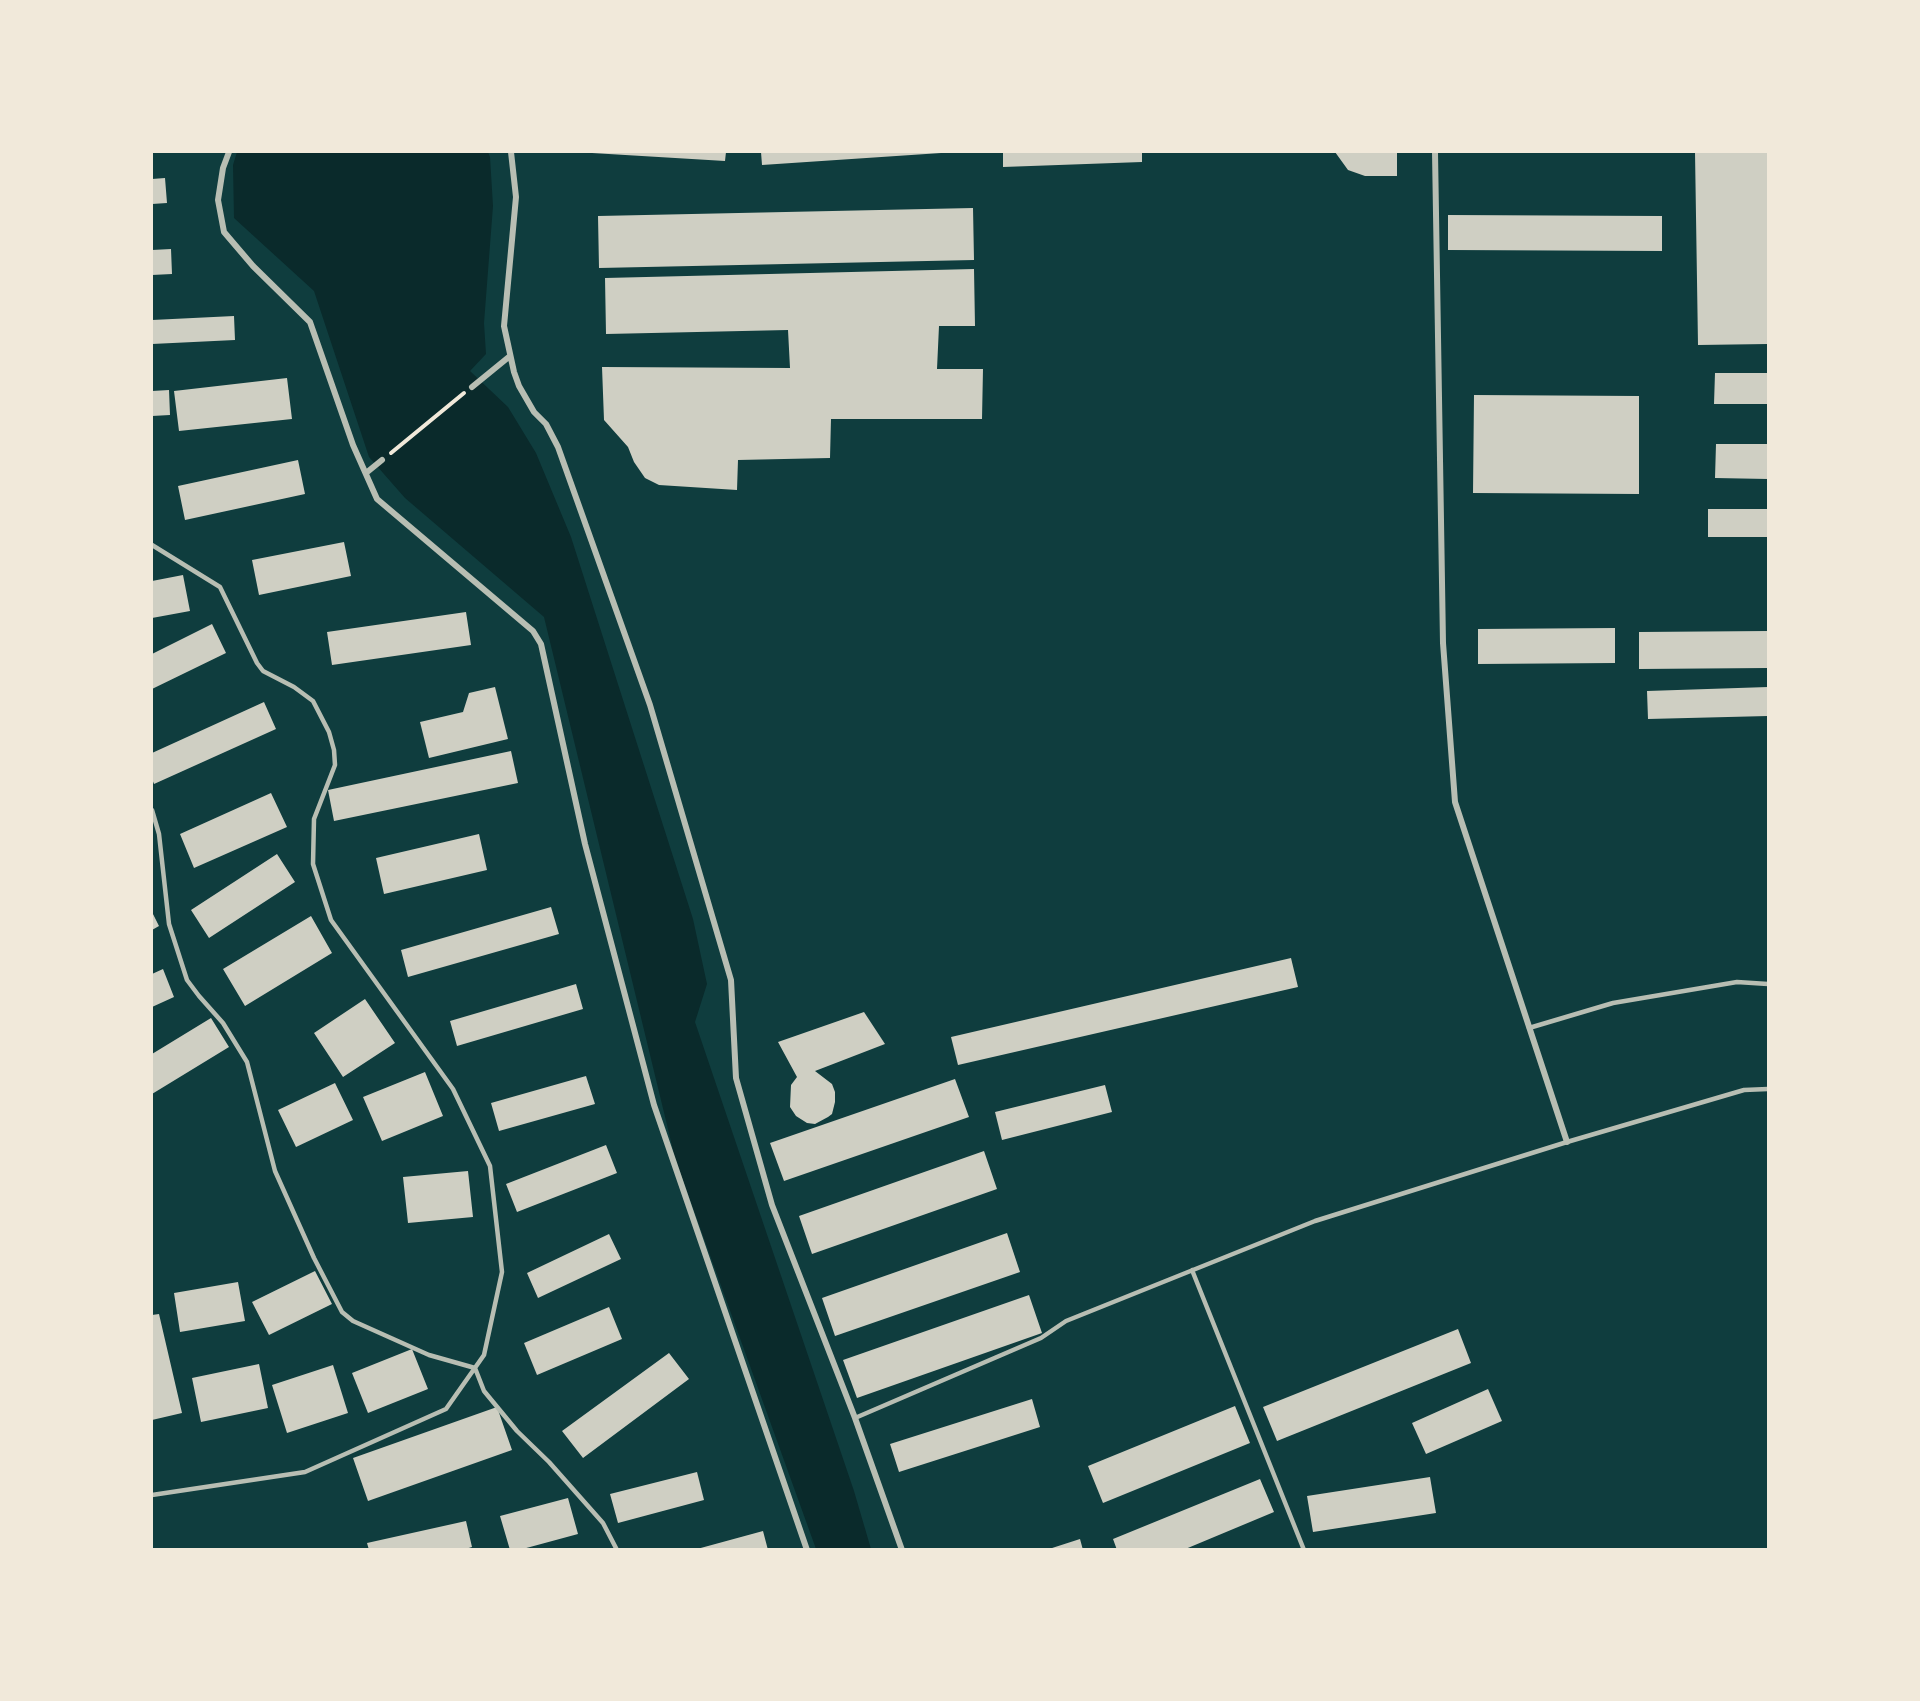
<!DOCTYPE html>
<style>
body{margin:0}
#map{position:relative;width:1920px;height:1701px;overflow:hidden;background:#0f3d3e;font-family:Montserrat,sans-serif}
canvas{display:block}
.frame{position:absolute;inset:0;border:153px solid #f1e9da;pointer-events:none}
</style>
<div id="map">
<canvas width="1920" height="1701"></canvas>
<div class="frame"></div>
</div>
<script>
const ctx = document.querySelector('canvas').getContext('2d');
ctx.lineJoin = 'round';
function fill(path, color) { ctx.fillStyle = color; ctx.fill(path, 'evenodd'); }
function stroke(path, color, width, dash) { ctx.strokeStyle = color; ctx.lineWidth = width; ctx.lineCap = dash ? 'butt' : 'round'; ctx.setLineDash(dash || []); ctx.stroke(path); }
fill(new Path2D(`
 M237,152H488L490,157L493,206L484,323L486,354L470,371L508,407L536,453L571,537L693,919L707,984L695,1022L854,1491L871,1549H816L675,1158L544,617L405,498L369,457L314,291L234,218L233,165Z`), '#0a2a2b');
fill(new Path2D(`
 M592,152H726L725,161L592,153Z
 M761,152H941V153L762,165Z
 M1003,152H1142V162L1003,167Z
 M1335,152H1397V176H1365L1348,170Z
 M1695,152H1768V344L1698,345Z
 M165,178L167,203L152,204V179Z
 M973,208L974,260L599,268L598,216Z
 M1448,215L1662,216V251L1448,250Z
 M171,249L172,274L152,275V250Z
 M974,269L975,326H939L937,369H983L982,419H831L830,458L738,460L737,490L659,485L645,478L634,462L628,447L604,420L602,367L790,368L788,330L606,334L605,278Z
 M234,316L235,340L152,344V320Z
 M1715,373H1768V404H1714Z
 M287,378L292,419L179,431L174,391Z
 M169,390L170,415L152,416V391Z
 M1474,395L1639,396V494L1473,493Z
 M1716,444H1768V479L1715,478Z
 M298,460L305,494L185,520L178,486Z
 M1708,509H1768V537H1708Z
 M344,542L351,576L259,595L252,560Z
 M183,575L190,611L152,618V581Z
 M466,612L471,645L332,665L327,632Z
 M212,624L226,653L152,689V654Z
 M1615,628V663L1478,664V629Z
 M1768,631V668L1639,669V632Z
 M495,687L508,739L429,758L420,722L463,712L469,693Z
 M1768,687V716L1648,719L1647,691Z
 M264,702L276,729L154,784L152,779V753Z
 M511,751L518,783L334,821L328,790Z
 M271,793L287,827L194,868L180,834Z
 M479,834L487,870L384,894L376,858Z
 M277,854L295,882L209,938L191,910Z
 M551,907L559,934L408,977L401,950Z
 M152,912L159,926L152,930Z
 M311,916L332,953L245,1006L223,969Z
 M1291,958L1298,987L958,1065L951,1037Z
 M163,969L174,997L152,1007V974Z
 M576,984L583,1009L457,1046L450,1021Z
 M365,999L395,1043L343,1077L314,1033Z
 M864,1012L885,1044L815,1071L832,1084L835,1092V1102L832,1114L828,1117L815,1124L807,1123L796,1116L790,1107L791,1085L797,1077L778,1042Z
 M211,1018L229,1047L152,1094V1054Z
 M425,1072L443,1116L382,1141L363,1097Z
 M586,1076L595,1104L499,1131L491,1103Z
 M955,1079L969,1117L784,1181L770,1143Z
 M335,1083L353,1120L296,1147L278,1110Z
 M1105,1085L1112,1112L1002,1140L995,1112Z
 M606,1145L617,1173L517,1212L506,1184Z
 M984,1151L997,1189L812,1254L799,1216Z
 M468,1171L473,1217L408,1223L403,1177Z
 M1007,1233L1020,1272L835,1336L822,1298Z
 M609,1234L621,1259L538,1298L527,1273Z
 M315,1271L332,1304L269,1335L252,1302Z
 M238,1282L245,1321L180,1332L174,1293Z
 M1029,1295L1042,1333L857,1398L843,1360Z
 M609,1307L622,1339L537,1375L524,1343Z
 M159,1314L182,1413L152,1420V1315Z
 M1458,1329L1471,1363L1277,1441L1263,1407Z
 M412,1349L428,1389L368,1413L352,1373Z
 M669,1353L689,1379L583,1458L562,1431Z
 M259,1364L268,1408L201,1422L192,1378Z
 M333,1365L348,1413L287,1433L272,1385Z
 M1488,1389L1502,1421L1426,1454L1412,1423Z
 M1032,1399L1040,1427L899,1472L890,1444Z
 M1235,1406L1250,1443L1103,1503L1088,1466Z
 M497,1407L512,1450L368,1501L353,1458Z
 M697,1472L704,1500L618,1523L610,1494Z
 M1430,1477L1436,1513L1313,1532L1307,1496Z
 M1260,1479L1274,1512L1183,1550H1117L1113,1539Z
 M568,1498L578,1534L519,1550H510L500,1516Z
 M466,1521L472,1547L462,1550H369L367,1543Z
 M763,1531L768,1550H697V1549Z
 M1080,1539L1083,1550H1049V1549Z`), '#cfcfc3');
stroke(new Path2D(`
 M391,453L464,393`), '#f1e9da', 4);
stroke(new Path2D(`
 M152,545L220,587L257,663L263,671L294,687L313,701L329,732L334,750L335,765L314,819L313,864L331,920L453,1089L490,1166L502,1272L484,1355L446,1409L305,1472L152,1495
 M152,810L159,834L169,924L187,980L199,996L223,1023L247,1062L275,1171L314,1258L342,1312L353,1321L429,1355L475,1368L484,1391L517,1431L549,1462L603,1523L617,1550
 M1529,1028L1613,1003L1737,982L1768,984
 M1192,1270L1304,1550
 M855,1418L1041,1338L1066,1321L1315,1221L1567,1142L1744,1090L1768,1089`), '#b8beb3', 4.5);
stroke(new Path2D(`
 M229,152L223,168L218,200L224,232L253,266L310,322L353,445L377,499L533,631L541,644L585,844L654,1105L807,1550
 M511,152L516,197L504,326L514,372L519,386L534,412L546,424L558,447L650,705L731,980L736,1078L772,1205L855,1418L902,1550
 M1435,152L1443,643L1455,802L1567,1142
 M472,387L510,356
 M366,473L382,460`), '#b8beb3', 6);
</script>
